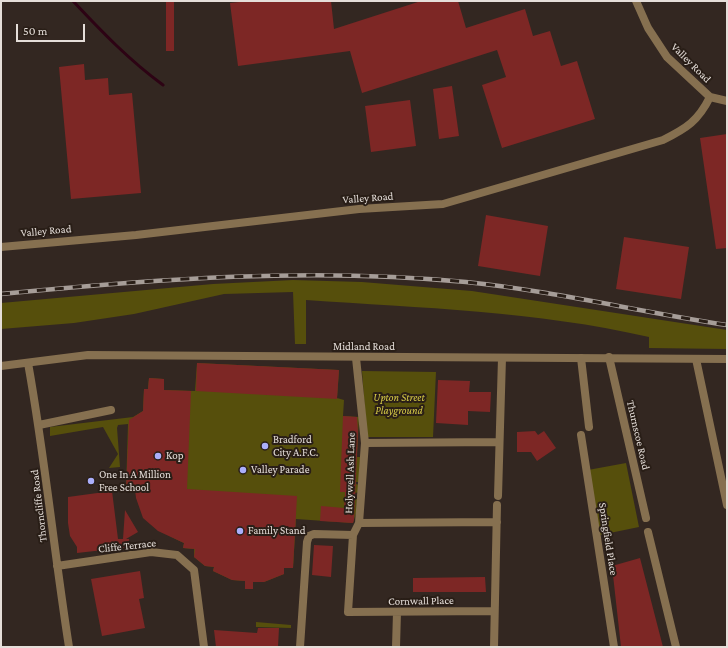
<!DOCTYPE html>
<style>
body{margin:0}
#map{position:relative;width:728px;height:648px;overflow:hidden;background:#332721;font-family:"Crimson Pro",serif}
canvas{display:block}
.frame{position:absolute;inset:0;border:2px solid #e5ded9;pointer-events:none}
.scale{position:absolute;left:16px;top:24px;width:69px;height:18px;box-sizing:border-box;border:2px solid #e5ded9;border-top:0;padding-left:5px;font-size:12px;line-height:14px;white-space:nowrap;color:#e5ded9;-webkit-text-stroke:3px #291e17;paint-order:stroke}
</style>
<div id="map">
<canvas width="728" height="648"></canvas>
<div class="frame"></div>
<div class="scale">50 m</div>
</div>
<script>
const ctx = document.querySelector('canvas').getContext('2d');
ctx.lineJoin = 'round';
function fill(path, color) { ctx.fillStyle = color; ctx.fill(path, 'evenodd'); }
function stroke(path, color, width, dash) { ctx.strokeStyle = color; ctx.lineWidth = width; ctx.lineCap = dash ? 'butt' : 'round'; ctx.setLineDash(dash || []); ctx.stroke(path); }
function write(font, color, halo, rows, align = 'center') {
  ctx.font = font + ' "Crimson Pro",serif'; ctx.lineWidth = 4; ctx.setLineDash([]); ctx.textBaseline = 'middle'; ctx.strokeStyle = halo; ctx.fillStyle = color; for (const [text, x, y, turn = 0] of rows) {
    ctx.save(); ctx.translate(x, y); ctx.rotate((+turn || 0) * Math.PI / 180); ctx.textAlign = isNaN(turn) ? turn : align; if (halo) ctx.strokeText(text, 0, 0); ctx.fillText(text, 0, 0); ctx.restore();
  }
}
fill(new Path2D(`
 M293,280L362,282L472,291L727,330V349L649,348V337C536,311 421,308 306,300V344H295L293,292L224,294L134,314L74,323L1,329V303L213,284Z
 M197,363L339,370L337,398L344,400L343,416L359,417L357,457H360L359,482H356V484L359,485V492L355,493V499H357L356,513L353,523L296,519L293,568H284V574L264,582H253V589H245V581L232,580L213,571L214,567L205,566L194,557V549L183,548L184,543C158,531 139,520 135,489H126L128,424L118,425L117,428L120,467L109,468L118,454L103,427L50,436V427L133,417L143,411L144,389H148L149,378L164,379V390L195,391Z
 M362,371L436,372L433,437H367Z
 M626,463L639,527L600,535L588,470Z
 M256,622L291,625V628L256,627Z`), '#564f0c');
stroke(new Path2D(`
 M73,1C102,32 129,60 163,85`), '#2d0314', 3);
fill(new Path2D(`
 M166,1H174V51H166Z
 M248,1H331L334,29L421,1H458L466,28L525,9L533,36L550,31L561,66L577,61L595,119L502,148L482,85L506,77L497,50L362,93L350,51L238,66L230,3Z
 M84,64L85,80L108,78L109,95L132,93L141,193L71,199L59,67Z
 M452,86L459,136L439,139L433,89Z
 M410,100L416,146L371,152L365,106Z
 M727,134V248L716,249L700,138Z
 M486,215L548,226L540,276L478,266Z
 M624,237L689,247L681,299L616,289Z
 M197,363L339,370L337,399L196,391Z
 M149,378L164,379V390L191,391L187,489L297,496L293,568H284V574L264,582H253V589H245V581L232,580L213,571L214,567L205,566L194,557L195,549L183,548L184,543L158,531L143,518L136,498L135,489H126L129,420L143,411L144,389H148Z
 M438,380L470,381L469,392H491L490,412L468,411V425L436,423Z
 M343,416L357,417L358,432L354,520L353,523L320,521L321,506L344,508L345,492H340Z
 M535,431L538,435L544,431L556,448L537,461L531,452H517V432Z
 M112,491L118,539H123L125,510L138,532L126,539H129L130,547L77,553V547L70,536L68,523V497Z
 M314,545L333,546L331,577L312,575Z
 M640,558L663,647H621L612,566Z
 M140,571L144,598L139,599L145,628L102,636L91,579Z
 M485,577L486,592H413V578Z
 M258,628H279L278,647H216L214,630L257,633Z`), '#7d2725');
stroke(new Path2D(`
 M609,357L646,518
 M356,358L365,443L359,523L353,535L348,612L494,611
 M581,358L589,427
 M696,359L727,505
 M28,363C45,457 54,552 69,647
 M39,425L111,410
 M581,435L614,647
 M365,443L499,442
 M498,496L502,358
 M359,523L497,522
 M648,532L676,647
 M57,566L151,552L177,555L194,570L204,647
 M300,647L307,542L309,536L314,534L353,535
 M396,647L397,612
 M494,647L497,505`), '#867050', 8);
stroke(new Path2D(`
 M636,1L648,28L667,57L710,97L727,101
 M1,247L136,235L359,209L443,204L663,140C687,128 698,121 710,97
 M1,366L88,355L727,359`), '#867050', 8);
const rail = new Path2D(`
 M1,294C156,279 311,267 466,282C554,291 640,312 727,325`);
stroke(rail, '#a69d98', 4.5);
stroke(rail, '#291e17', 3, [9]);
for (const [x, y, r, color] of [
 [265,446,4,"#abaffb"],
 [158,456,4,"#abaffb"],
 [243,470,4,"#abaffb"],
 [91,481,4,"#abaffb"],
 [240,531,4,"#abaffb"]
]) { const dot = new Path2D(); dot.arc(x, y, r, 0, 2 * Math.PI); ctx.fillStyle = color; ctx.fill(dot); stroke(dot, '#291e17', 1.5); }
write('11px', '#e5ded9', '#291e17', [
 ["Valley Road",691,63,45],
 ["Valley Road",368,198,-4],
 ["Valley Road",46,231,-5],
 ["Midland Road",364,347],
 ["Thurnscoe Road",638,435,77],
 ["Holywell Ash Lane",350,473,-88],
 ["Thorncliffe Road",39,506,-97],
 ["Springfield Place",608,539,81],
 ["Cliffe Terrace",127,546,-6],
 ["Cornwall Place",421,601,-1]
]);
write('italic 11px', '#d8cc47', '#291e17', [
 ["Upton Street",399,398],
 ["Playground",399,411]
]);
write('11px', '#e5ded9', '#291e17', [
 ["Bradford",273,440],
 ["City A.F.C.",273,453],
 ["Kop",166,456],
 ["Valley Parade",251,470],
 ["One In A Million",99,475],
 ["Free School",99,488],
 ["Family Stand",248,531]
], 'left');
</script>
